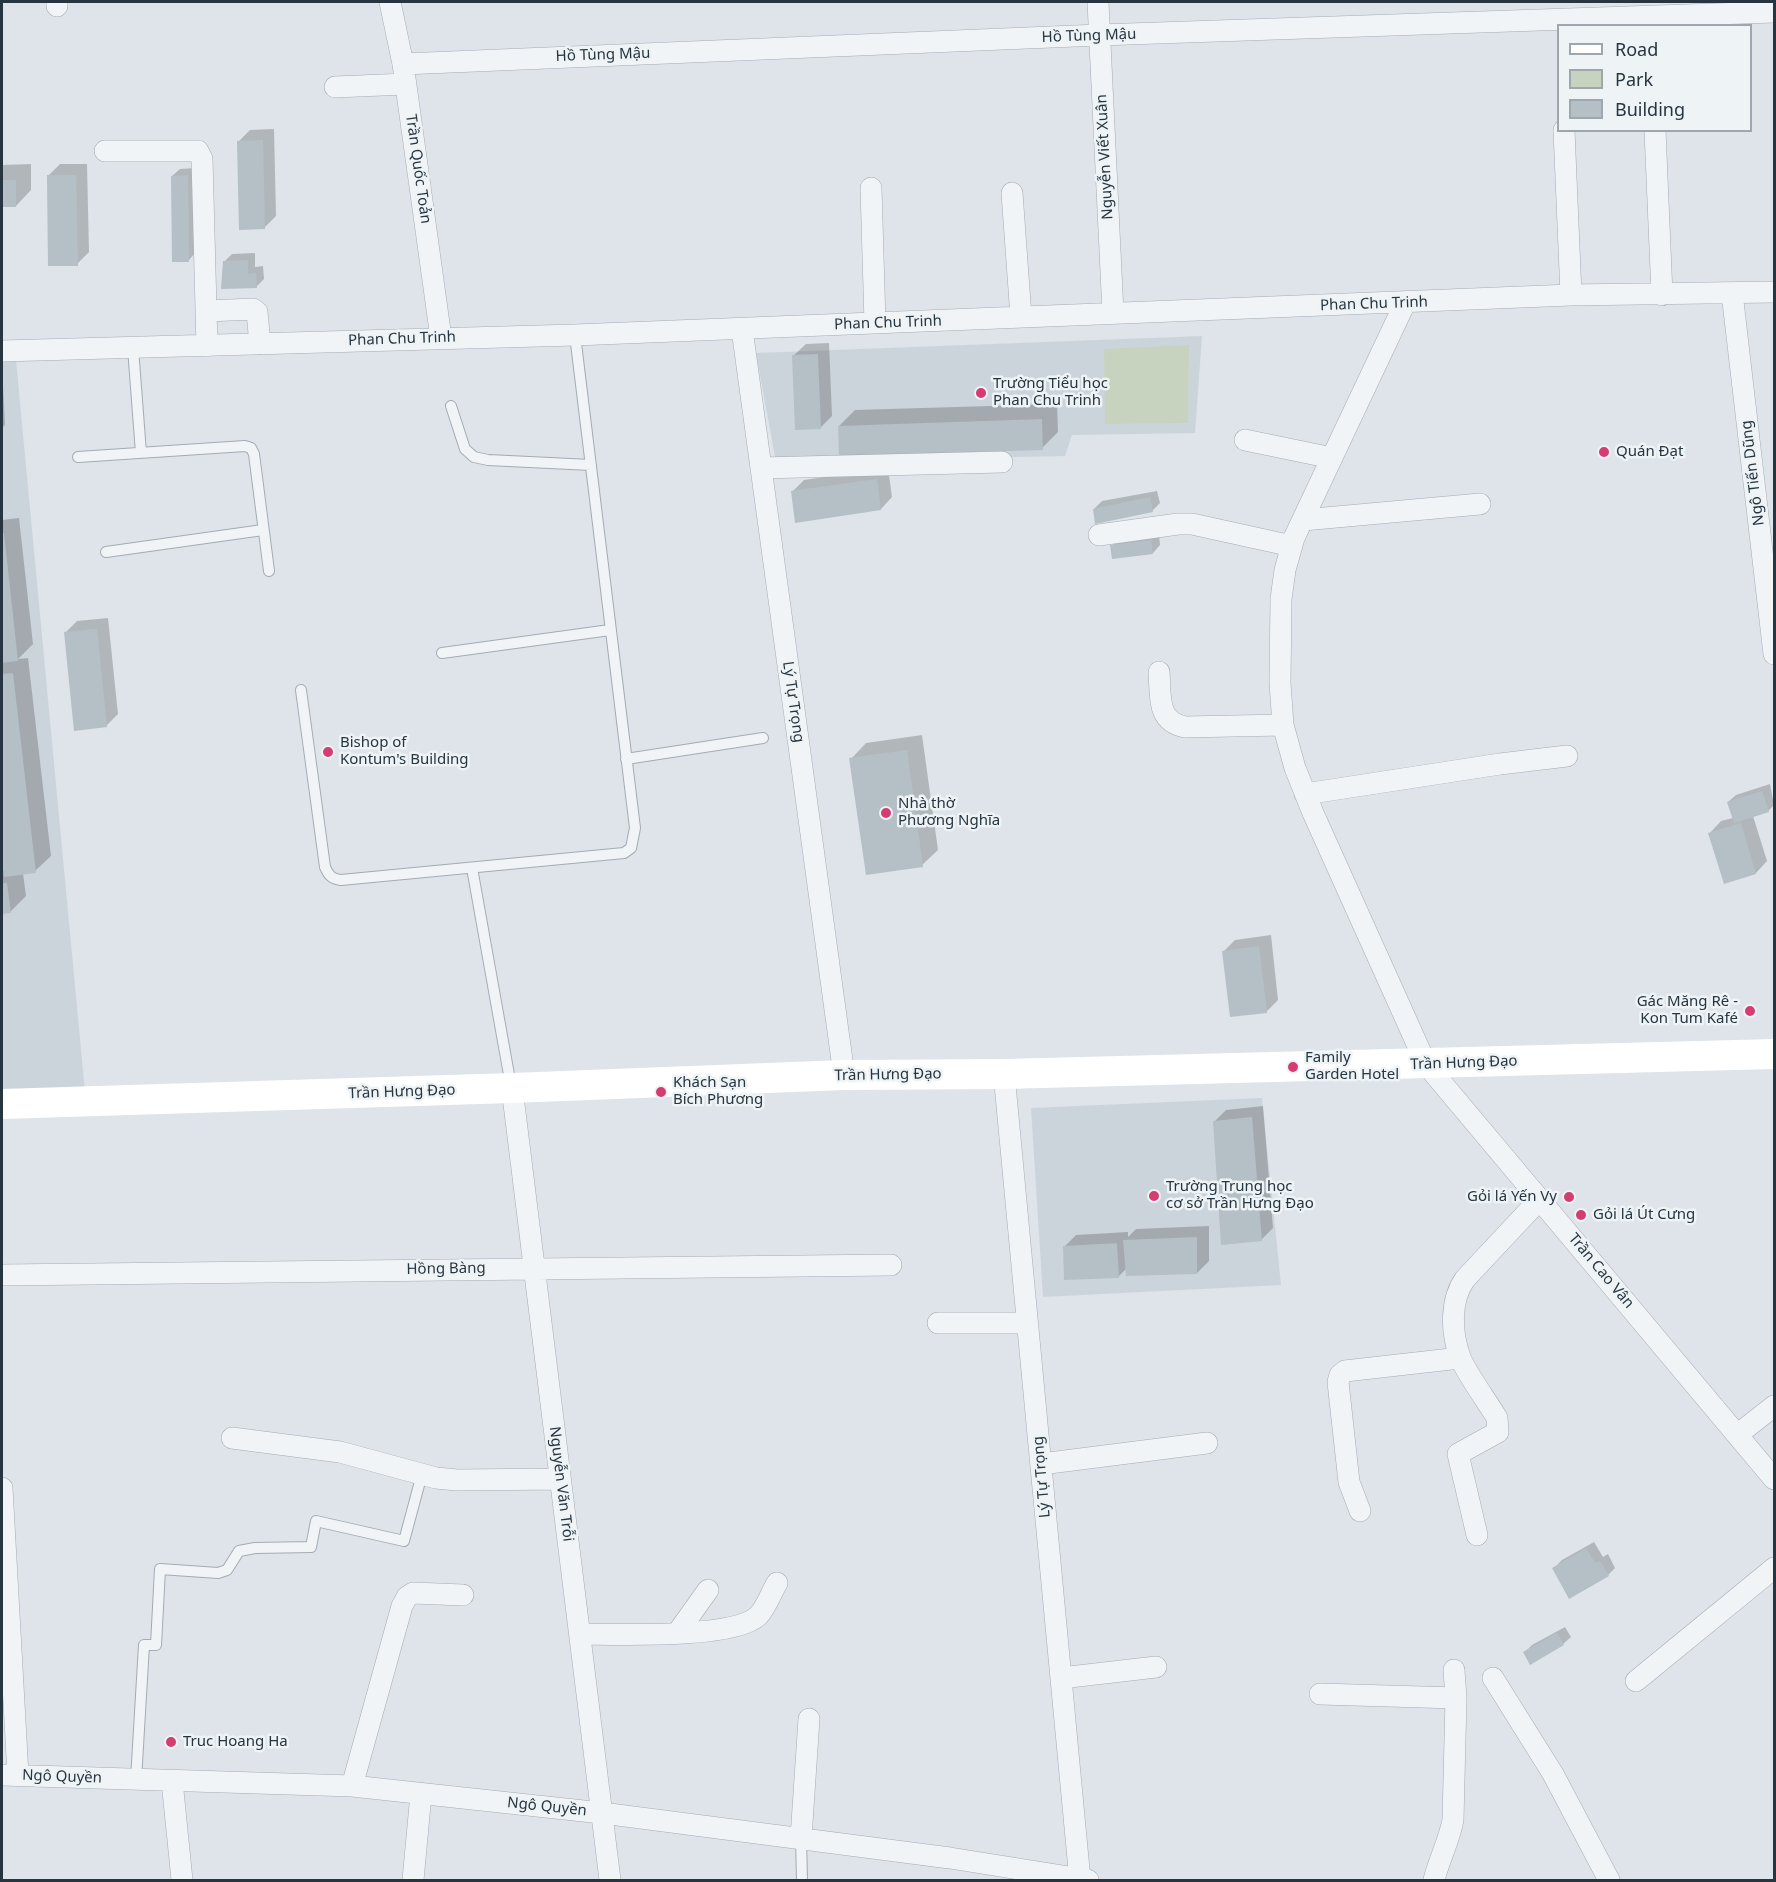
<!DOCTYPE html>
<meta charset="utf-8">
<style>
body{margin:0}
#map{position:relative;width:1776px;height:1882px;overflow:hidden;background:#dee4e9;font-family:"Noto Sans",sans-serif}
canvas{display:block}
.frame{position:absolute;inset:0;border:3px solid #273540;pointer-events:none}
.legend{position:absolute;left:1557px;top:24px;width:195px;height:108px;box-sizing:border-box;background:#eef3f6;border:2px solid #9ea7ad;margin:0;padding:8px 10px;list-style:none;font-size:18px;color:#273540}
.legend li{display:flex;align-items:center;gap:12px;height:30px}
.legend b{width:30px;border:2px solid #9ea7ad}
</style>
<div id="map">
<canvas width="1776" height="1882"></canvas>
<div class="frame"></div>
<ul class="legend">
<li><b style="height:8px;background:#fff"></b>Road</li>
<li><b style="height:16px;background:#c8d3bf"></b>Park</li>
<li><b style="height:16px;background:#b5bfc6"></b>Building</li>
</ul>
</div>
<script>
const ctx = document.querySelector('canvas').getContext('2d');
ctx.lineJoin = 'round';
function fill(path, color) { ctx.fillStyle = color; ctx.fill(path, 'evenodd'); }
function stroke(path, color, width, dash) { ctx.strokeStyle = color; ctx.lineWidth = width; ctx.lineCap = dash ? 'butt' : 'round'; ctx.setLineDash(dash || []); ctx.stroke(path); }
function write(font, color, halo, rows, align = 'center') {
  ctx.font = font + ' "Noto Sans",sans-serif'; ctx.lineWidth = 5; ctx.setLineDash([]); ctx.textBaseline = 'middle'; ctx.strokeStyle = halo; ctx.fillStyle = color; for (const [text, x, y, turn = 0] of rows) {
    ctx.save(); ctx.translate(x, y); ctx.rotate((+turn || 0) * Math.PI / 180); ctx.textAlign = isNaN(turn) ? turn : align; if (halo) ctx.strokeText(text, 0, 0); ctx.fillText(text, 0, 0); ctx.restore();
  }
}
fill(new Path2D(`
 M1202,336L1195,433L1072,435L1065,456L776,462L756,353Z
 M2,360H16L85,1092L2,1097Z
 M1262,1098L1281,1285L1043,1297L1031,1108Z`), '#ccd4db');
fill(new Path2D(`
 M1189,345L1188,423L1105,424L1104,349Z`), '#c8d3bf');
fill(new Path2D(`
 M274,129L276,216L264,228L238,142L250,130Z
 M31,164V190L16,206H2V165Z
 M60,164H87L89,252L77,264L48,176Z
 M195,168L196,252L189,260L172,176L180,169Z
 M255,253V267L263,266L264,279L256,287L224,262L232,254Z
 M829,343L832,416L820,428L794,355L806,344Z
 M2,366L5,425L2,428Z
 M1057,404L1058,432L1042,448L839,426L855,410Z
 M888,468L892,497L881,509L792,492L804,480Z
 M1157,491L1160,503L1152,511L1094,509L1102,501Z
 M19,518L33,644L18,659L28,658L51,856L35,871L23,873L26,896L10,912L2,913V870H5L2,844V520Z
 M1159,534L1160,545L1153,553L1112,546L1119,538Z
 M108,618L118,714L106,726L65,633L77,621Z
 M922,735L938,850L922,865L851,759L866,743Z
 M1770,784L1774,805L1768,811L1753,816L1767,861L1756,873L1725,882L1710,833L1721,821L1733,818L1728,802L1736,795Z
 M1271,935L1278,1000L1266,1012L1224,951L1235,940Z
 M1263,1106L1273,1228L1261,1240L1215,1121L1226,1110Z
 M1209,1226V1261L1197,1273L1127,1268L1119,1276L1064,1247L1076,1235L1128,1232V1237L1136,1229Z
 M1594,1542L1603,1557L1608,1554L1615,1568L1608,1575L1554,1568L1562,1560Z
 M1565,1627L1571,1637L1563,1644L1524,1653L1532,1645Z`), '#0003');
fill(new Path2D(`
 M263,140L265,229L239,230L237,141Z
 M47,175H76L78,266H48Z
 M188,175L189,262H172L171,176Z
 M2,180H16V207H2Z
 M248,260V274L256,273L257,288L221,289L223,261Z
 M818,354L821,429L795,430L792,355Z
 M1042,419L1043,450L839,456L838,426Z
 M877,479L881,510L795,523L791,491Z
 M1150,497L1153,512L1095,524L1093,509Z
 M2,533H4L18,661L2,663Z
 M1151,540L1153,554L1112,559L1110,545Z
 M97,629L107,727L74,731L64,632Z
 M13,673L36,873L4,877L2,857V674Z
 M907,750L923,867L866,875L849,758Z
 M1762,791L1769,812L1734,823L1727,802Z
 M1741,823L1756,874L1724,884L1708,833Z
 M2,883H7L11,913L2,914Z
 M1259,946L1267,1013L1230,1017L1222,951Z
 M1252,1117L1262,1241L1221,1245L1213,1121Z
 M1197,1237V1274L1126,1276L1123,1240Z
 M1117,1243L1119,1278L1064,1280L1063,1246Z
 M1586,1548L1595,1563L1600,1561L1609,1576L1569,1599L1552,1568Z
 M1557,1633L1564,1645L1530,1665L1523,1652Z`), '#b5bfc6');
const lane = new Path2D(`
 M133,348L141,453
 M451,406L465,449L474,457L488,460L591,465
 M78,457L245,446L251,448L254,454L269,571
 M106,552L263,530
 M442,653L610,630
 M301,690L325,867C329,876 332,879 341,880L624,853L631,848L635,828L575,335
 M626,759L763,738
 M472,868L511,1086
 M136,1780L144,1645H156L160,1569L218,1573L227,1570L239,1551L255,1548L311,1547L316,1521L404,1541L422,1474
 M801,1838L802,1880`);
const street = new Path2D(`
 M57,2V6
 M390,2L403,64L441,338
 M1098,2L1113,313
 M403,64L1099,35L1774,12
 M335,87L406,84
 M1564,130L1571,295
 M1655,130L1662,295
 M105,151H198L202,159L207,346
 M871,188L875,323
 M1012,193L1021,317
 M1732,293L1774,654
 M1405,303L1294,538L1285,570L1281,599L1280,683L1283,725L1295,768L1313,813L1426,1064L1774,1479
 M207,311L253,309L257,312L260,344
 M742,329L844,1075
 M2,351L575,335L1571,295L1774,292
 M1245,440L1332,458
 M761,468L1002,462
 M1303,520L1480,504
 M1099,535L1178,524H1192L1292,546
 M1159,672C1161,696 1156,721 1185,727L1283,725
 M1305,794L1500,764L1567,756
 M1004,1074L1080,1880
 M512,1088L610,1880
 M2,1275L891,1265
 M938,1323H1027
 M1737,1435L1774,1406
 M232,1438L340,1452L436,1478L457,1480L560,1479
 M1041,1464L1207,1443
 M2,1488L18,1775
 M1360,1511L1349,1482L1338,1382L1340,1375L1345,1371L1460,1358
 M1477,1535L1458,1454L1498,1432L1497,1418C1487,1401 1466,1373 1460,1357C1451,1332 1450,1300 1465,1279L1540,1199
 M678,1632L708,1590
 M580,1634C617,1634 733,1639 758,1616C766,1608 771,1593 777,1583
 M1061,1678L1156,1667
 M1493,1678L1553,1774L1609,1880
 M1636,1681L1774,1568
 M1320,1694L1456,1698
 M2,1775L352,1786L602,1813L950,1858L1088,1880
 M172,1781L182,1880
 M352,1786L402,1606L407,1597L413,1593L463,1595
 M801,1838L809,1719
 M413,1880L421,1794
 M1434,1880C1439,1860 1449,1841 1453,1820L1456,1698L1454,1670`);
stroke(lane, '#a3acb3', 12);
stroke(street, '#a3acb3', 22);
stroke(lane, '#f1f4f7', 10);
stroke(street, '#f1f4f7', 21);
stroke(new Path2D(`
 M2,1104L512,1088L844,1075L1004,1074L1774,1054`), '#fff', 30);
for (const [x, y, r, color] of [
 [981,393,6,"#d43c72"],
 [1604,452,6,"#d43c72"],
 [328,752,6,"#d43c72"],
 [886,813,6,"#d43c72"],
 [1750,1011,6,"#d43c72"],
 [1293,1067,6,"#d43c72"],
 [661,1092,6,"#d43c72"],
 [1154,1196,6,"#d43c72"],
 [1569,1197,6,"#d43c72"],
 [1581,1215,6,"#d43c72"],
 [171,1742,6,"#d43c72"]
]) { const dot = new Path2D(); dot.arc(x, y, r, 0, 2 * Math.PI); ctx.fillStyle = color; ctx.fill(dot); stroke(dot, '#eef3f6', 2); }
write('15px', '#273540', '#eef3f6', [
 ["Hồ Tùng Mậu",1089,36,-2],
 ["Hồ Tùng Mậu",603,55,-2],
 ["Nguyễn Viết Xuân",1105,157,-93],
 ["Trần Quốc Toản",418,169,82],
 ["Phan Chu Trinh",1374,304,-2],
 ["Phan Chu Trinh",888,323,-2],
 ["Phan Chu Trinh",402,339,-2],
 ["Ngô Tiến Dũng",1753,473,-97],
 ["Lý Tự Trọng",793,702,82],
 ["Trần Hưng Đạo",1464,1063,-2],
 ["Trần Hưng Đạo",888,1075,-1],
 ["Trần Hưng Đạo",402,1092,-2],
 ["Hồng Bàng",446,1269,-1],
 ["Trần Cao Vân",1601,1271,50],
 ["Lý Tự Trọng",1042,1477,-95],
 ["Nguyễn Văn Trỗi",561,1484,83],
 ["Ngô Quyền",62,1777,2],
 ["Ngô Quyền",547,1807,6]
]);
write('15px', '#273540', '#eef3f6', [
 ["Trường Tiểu học",993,384],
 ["Phan Chu Trinh",993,401],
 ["Quán Đạt",1616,452],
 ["Bishop of",340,743],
 ["Kontum's Building",340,760],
 ["Nhà thờ",898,804],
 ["Phương Nghĩa",898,821],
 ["Gác Măng Rê -",1738,1002,"right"],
 ["Kon Tum Kafé",1738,1019,"right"],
 ["Family",1305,1058],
 ["Garden Hotel",1305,1075],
 ["Khách Sạn",673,1083],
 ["Bích Phương",673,1100],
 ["Trường Trung học",1166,1187],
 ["cơ sở Trần Hưng Đạo",1166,1204],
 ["Gỏi lá Yến Vy",1557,1197,"right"],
 ["Gỏi lá Út Cưng",1593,1215],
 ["Truc Hoang Ha",183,1742]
], 'left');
</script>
